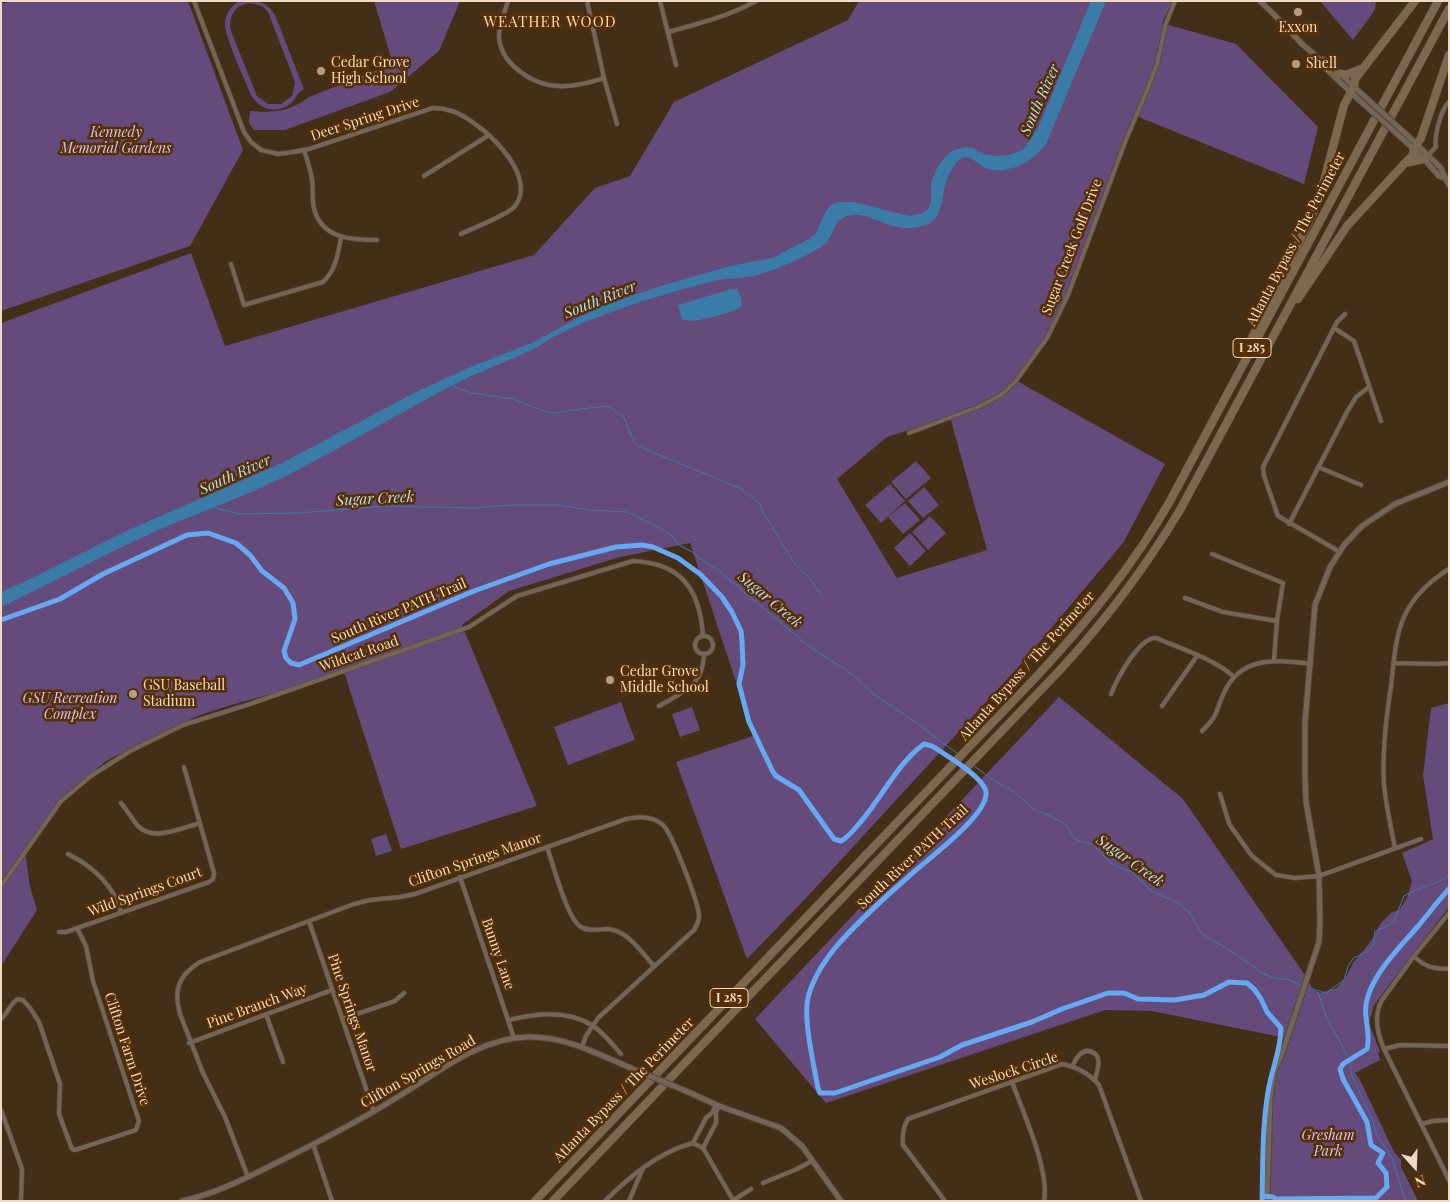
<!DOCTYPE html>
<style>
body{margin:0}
#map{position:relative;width:1450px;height:1202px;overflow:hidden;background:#432e17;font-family:"Playfair Display",serif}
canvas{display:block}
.frame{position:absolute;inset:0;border:2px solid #f1d9c5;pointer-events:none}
.north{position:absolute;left:1390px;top:1142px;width:50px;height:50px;-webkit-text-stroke:4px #552f05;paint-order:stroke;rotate:160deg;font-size:14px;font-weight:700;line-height:20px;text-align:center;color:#f1d9c5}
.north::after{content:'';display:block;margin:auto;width:18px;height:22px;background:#f1d9c5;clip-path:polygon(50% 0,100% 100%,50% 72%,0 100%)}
</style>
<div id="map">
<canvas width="1450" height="1202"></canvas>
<div class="frame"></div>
<div class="north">N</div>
</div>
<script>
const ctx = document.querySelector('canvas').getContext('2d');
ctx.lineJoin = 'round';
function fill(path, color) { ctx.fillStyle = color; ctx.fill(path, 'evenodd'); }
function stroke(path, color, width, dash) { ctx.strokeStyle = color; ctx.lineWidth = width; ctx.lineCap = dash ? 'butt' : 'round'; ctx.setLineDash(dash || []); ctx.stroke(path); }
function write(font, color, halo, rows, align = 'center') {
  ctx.font = font + ' "Playfair Display",serif'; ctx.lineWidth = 5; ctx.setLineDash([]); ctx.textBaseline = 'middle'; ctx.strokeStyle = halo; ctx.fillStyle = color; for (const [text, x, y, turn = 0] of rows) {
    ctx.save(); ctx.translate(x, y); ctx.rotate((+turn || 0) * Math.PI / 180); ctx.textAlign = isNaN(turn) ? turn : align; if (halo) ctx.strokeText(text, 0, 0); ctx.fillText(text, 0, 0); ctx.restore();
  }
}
fill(new Path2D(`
 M10,1H188L243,150L190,246L1,311V4Z
 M239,1C256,1 266,0 275,15L304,89C297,92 296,99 290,104C277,115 259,109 251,95C245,80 225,38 225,24C225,14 231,6 239,1ZM250,3L262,6L268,12L295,82L292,96L281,104H268L257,96L231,31C228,16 235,5 250,3Z
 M374,1H460L439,51L390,92L285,130H254L249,123L250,111C274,113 289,112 309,97L393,64Z
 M859,1H1173L1162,23L1236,44L1318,127L1304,184L1136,116L1065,303L1039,349L1017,381L1165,464L1123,543L1021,664L807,897L747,959L676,762L753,736L749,721L690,543L620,557L509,591L462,625L537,806L401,849L343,669L290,689L238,703L200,715L106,761L66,795L25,851L30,887L37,910L1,966V323L191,253L225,346L534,255L595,188L630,176L674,102L848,20ZM950,417L987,550L897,578L837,479L887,437Z
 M1320,1H1376L1375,10L1353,40Z
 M916,461L931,478L906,499L891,482Z
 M890,484L905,501L881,523L865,505Z
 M924,487L939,505L923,518L908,501Z
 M905,503L920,520L903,534L888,517Z
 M930,516L946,533L928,550L912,532Z
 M910,533L926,551L910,566L894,548Z
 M1059,697L1183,799L1305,975L1313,989L1319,993L1337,988L1347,975L1353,963L1371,941L1381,923L1392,912L1399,910L1407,898L1412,881L1402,853L1433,839L1423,775L1431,708L1449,703V907L1374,1005L1369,1023L1380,1052L1378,1053L1380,1060L1355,1073L1359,1078L1394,1152L1401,1160V1167L1418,1201H1266L1271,1083L1286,1038L1152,1011L1105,1010L826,1103L755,1019Z
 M621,702L635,740L568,765L554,727Z
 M692,707L700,730L680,737L672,714Z
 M386,834L392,851L376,856L371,839Z`), '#644b7b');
fill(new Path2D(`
 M1091,1H1106L1046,144C1034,160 1010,175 988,169C980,167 972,154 962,158C959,159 955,164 954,166C934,193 955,229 904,228C884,227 860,206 841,219C831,227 834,239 820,248C799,260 771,273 748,277C738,279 728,278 718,280C664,293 603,312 553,337C546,341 540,346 532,350C507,361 481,371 455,384C393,416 333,454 269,484C233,501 195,514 158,530C105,554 54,582 1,607V592L26,581L133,528L282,463L418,391L468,368L534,342L596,308L667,284L730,266L772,258L809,239L816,233L826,211L832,204L839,202H855L909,216L923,213L928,209L931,202V183L937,168L945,157L952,151L965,147L973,148L983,154L996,156L1009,155L1024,149L1038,128Z
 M731,289H737C740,294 744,303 740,308C728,313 693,325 682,319L678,305Z`), '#3b7ba8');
stroke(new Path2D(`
 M452,386L473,393L512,399L547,412L555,413L581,409L608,406L624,417L634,443L640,447L742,489L760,504L764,514L795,564L812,581L823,598
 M215,508L239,514L298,513L384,506L473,508L513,505H558L589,510L627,512L664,530L673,537L679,545L694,553L703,561L719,571L811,648L848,671L871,692L910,718L958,754
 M973,765L991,779L1013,791L1036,811L1046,814L1064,823L1077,841L1092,844L1112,864L1132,872L1151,891L1178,903L1189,912L1199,930L1208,938L1231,951L1262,973L1278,979H1287L1301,985
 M1309,988L1326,993L1344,980L1348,966L1354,957C1361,956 1372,950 1374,943C1375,940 1374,935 1375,931L1390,925L1394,921L1404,896C1418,887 1436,886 1449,875
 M1318,992L1326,1016L1348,1057
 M1350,1063L1352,1076L1372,1119L1377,1136L1392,1158L1405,1199`), '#3b7ba8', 1);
const minor = new Path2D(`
 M194,1L244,132L251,142L261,150L278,154L293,152L309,149L433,108C439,108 446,109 452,111C479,120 540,174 515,206C508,215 473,228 461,234
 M508,1C505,12 499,24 499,35C499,63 532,85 558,86C574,87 589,83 604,78
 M587,1L604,78L617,124
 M660,1L676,65
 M668,32C698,24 729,16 756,1
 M304,150C307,160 311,170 312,180C314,191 311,201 315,212C324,239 353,240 377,240
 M1426,157L1436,147C1434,136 1441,109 1449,102
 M424,176L489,135
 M231,264L244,305L323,282C336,270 338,254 341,237
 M1334,328L1354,341L1381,421
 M909,433L978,407L1001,395L1015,382L1047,338L1068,295L1125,142L1148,88L1157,64L1166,23L1175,1
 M1318,467L1361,485
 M1289,524L1347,412L1356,397L1369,387
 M1340,552L1278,516L1264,476L1263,467L1337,322L1345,314
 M1212,554L1283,583L1277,621L1274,660
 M1185,598L1223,612L1277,621
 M695 645a9 9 0 1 1 18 0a9 9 0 1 1-18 0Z
 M1393,663L1436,664L1449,663
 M1111,694C1117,679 1139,637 1156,638C1180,648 1214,659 1233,676
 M659,706C683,692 703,686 704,655
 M1162,706L1197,656
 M1202,731C1218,716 1215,713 1223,695C1239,656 1276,659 1311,664
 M1220,794L1229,823L1232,828L1252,856L1276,875L1295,878L1319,876L1421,839
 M121,803C127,810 132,819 138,826C154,842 181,828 200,823
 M547,847C553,864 567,919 581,927C590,932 598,929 607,929C628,930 641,952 654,966
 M1395,848C1391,827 1386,806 1384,785C1382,752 1386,718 1391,686C1394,661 1395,631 1408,609C1418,592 1433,579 1449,569
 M68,854C92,866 113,884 121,912
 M460,877L514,1038
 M1,886L61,801L91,776L130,751L183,725L250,704L469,627L517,596L633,561C681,563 700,589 703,636
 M1449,913L1414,956L1382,1000C1373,1016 1377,1033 1384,1049L1449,1180
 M309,921L374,1112
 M59,932H66L209,882L213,879L214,873L184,767
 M1414,956C1424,967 1434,969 1449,969
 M266,1014L283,1062
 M1,1019C8,1013 11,1002 18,999L23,1000L30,1008L39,1022L60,1084L59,1114L72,1149L75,1150L136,1130L139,1121L93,981L86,946L77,928
 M342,1019L395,1001L404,993
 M509,1020C536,1013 569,1010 593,1026C604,1033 612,1044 621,1054
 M189,1043L332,990
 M1384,1049L1400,1045L1449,1046
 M1072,1067C1076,1058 1083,1046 1094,1053C1097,1055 1098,1056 1098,1059C1100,1066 1096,1074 1095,1080
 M1012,1082C1023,1112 1050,1171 1044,1201
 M1,1110L22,1169L21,1201
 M1422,1124L1433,1121L1449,1120
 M693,1143L703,1148L733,1200
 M313,1144L332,1201
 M703,1148L716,1123V1112L719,1106
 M248,1177L225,1117L203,1073L180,1014C173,989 179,975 200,962L354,904L370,900L400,897L415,894L626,819C639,816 653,816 663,825C672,833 699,904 699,916C699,922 697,925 694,930L598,1018L586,1036L582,1047
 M763,1183L797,1169L812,1161
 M605,1201C630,1176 659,1152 693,1143L706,1118L712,1113L716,1104
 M629,1201L643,1168
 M732,1201L751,1189
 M945,1201L903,1145C902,1135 903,1127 908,1119L1062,1064C1077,1067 1089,1073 1099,1085L1141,1201`);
const tertiary = new Path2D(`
 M1260,1C1275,15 1288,29 1302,44C1308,50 1318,55 1321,64L1359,100
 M1319,59L1325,60L1363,95
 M1407,135L1440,167L1449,185
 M1404,140L1424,159L1439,176L1444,178
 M686,1091L719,1106L781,1128L802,1146L841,1201
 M182,1201C219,1193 252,1175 286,1158C324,1139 361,1120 396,1098C438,1073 478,1038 528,1037C565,1036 600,1055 633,1069
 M1267,1201L1270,1098L1274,1072L1284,1048L1319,942L1320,922L1319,876L1306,802L1305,775V722L1315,605L1330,567L1344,545L1362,526L1395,504L1449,482`);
const motorway = new Path2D(`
 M1338,73L1346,75L1361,69
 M1354,87L1355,79L1415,1
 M1417,144L1421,138L1449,55
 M1405,163L1424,159
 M1298,299L1347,226L1405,163L1413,155L1414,148
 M1250,342L1314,211L1324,181L1344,105L1351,92
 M535,1201L1037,676C1087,622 1133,566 1170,501L1438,1
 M553,1201L1060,670C1106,620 1145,568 1180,510L1449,9`);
stroke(minor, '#574737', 5.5);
stroke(tertiary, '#574737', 7);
stroke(motorway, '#574737', 9);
stroke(minor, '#746556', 4);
stroke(tertiary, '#746556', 5);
stroke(motorway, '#7c6751', 8);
const tertiaryBridge = new Path2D(`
 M1363,95L1407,135
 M1359,100L1404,140
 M633,1069L686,1091`);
stroke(tertiaryBridge, '#574737', 7, []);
stroke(tertiaryBridge, '#746556', 5);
stroke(new Path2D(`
 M1,620L60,599L103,574L187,535L208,533L236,543L250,555L262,571L284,588L293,603L295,619L284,651L286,658L291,663L299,665L474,591L549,564L616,547L642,545L653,547L678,558L700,574L722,597L732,612L741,631L742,641L743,665L739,684L749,722L773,772L776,776L799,790L834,839L841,841C850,836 856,827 863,819C883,795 898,763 924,744L932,746C944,754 984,777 986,792C989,815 924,862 908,877C883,899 856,923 835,948C823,963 812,980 808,998C803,1018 814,1067 818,1088L820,1093H835L940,1057L962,1045L1032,1022L1062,1009L1108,993H1124L1138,999L1175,1000L1204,995L1229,982L1247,983L1254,989L1261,999L1267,1012L1281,1028C1281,1050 1271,1071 1268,1092C1262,1128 1263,1164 1262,1201
 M1262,1196L1273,1197L1276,1199L1376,1198L1387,1187L1386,1173L1378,1163L1383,1153L1371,1145L1367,1122L1343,1079L1340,1069L1343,1064L1367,1049C1372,1031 1361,1017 1368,996C1377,969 1401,946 1419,925C1429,913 1438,901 1449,889`), '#66a8f1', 5);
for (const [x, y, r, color] of [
 [1298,12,5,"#b49d88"],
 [1296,64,5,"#b49d88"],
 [321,71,5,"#b49d88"],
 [610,680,5,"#b49d88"],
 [133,694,5,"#b49d88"]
]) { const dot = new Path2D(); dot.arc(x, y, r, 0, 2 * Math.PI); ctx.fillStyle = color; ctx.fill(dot); stroke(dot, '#552f05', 2); }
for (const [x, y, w] of [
 [1252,348,38],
 [729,998,38]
]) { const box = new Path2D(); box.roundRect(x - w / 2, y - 9.5, w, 19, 4); ctx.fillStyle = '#552f05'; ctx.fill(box); stroke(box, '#f1d9c5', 1); }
write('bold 12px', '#f1d9c5', null, [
 ["I 285",1252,348],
 ["I 285",729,998]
]);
write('14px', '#f1d9c5', '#552f05', [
 ["Exxon",1298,28,"center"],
 ["Cedar Grove",331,63],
 ["High School",331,79],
 ["Shell",1306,64],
 ["Cedar Grove",620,672],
 ["Middle School",620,688],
 ["GSU Baseball",143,686],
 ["Stadium",143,702]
], 'left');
write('14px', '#f1d9c5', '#552f05', [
 ["Deer Spring Drive",365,119,-18],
 ["Atlanta Bypass / The Perimeter",1296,239,-62],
 ["Sugar Creek Golf Drive",1072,247,-69],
 ["South River PATH Trail",399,611,-23],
 ["Wildcat Road",359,654,-19],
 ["Atlanta Bypass / The Perimeter",1027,666,-48],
 ["South River PATH Trail",913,857,-43],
 ["Clifton Springs Manor",475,860,-19],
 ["Wild Springs Court",145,892,-20],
 ["Bunny Lane",498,954,71],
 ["Pine Branch Way",257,1006,-20],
 ["Pine Springs Manor",352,1013,71],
 ["Clifton Farm Drive",127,1049,72],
 ["Weslock Circle",1014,1071,-18],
 ["Clifton Springs Road",418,1072,-30],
 ["Atlanta Bypass / The Perimeter",624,1090,-46]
]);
write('italic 14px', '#d8c2fb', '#552f05', [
 ["Kennedy",116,133],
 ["Memorial Gardens",116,149],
 ["GSU Recreation",70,699],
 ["Complex",70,715],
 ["Gresham",1328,1136],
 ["Park",1328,1152]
]);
ctx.letterSpacing = '1px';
write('15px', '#fbd5b5', '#552f05', [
 ["WEATHER WOOD",550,22]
]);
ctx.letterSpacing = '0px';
write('italic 15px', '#b8dcf8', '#552f05', [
 ["South River",1040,100,-66],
 ["South River",600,300,-22],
 ["South River",235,475,-24],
 ["Sugar Creek",375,499,-3],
 ["Sugar Creek",770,600,40],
 ["Sugar Creek",1130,861,35]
]);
</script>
